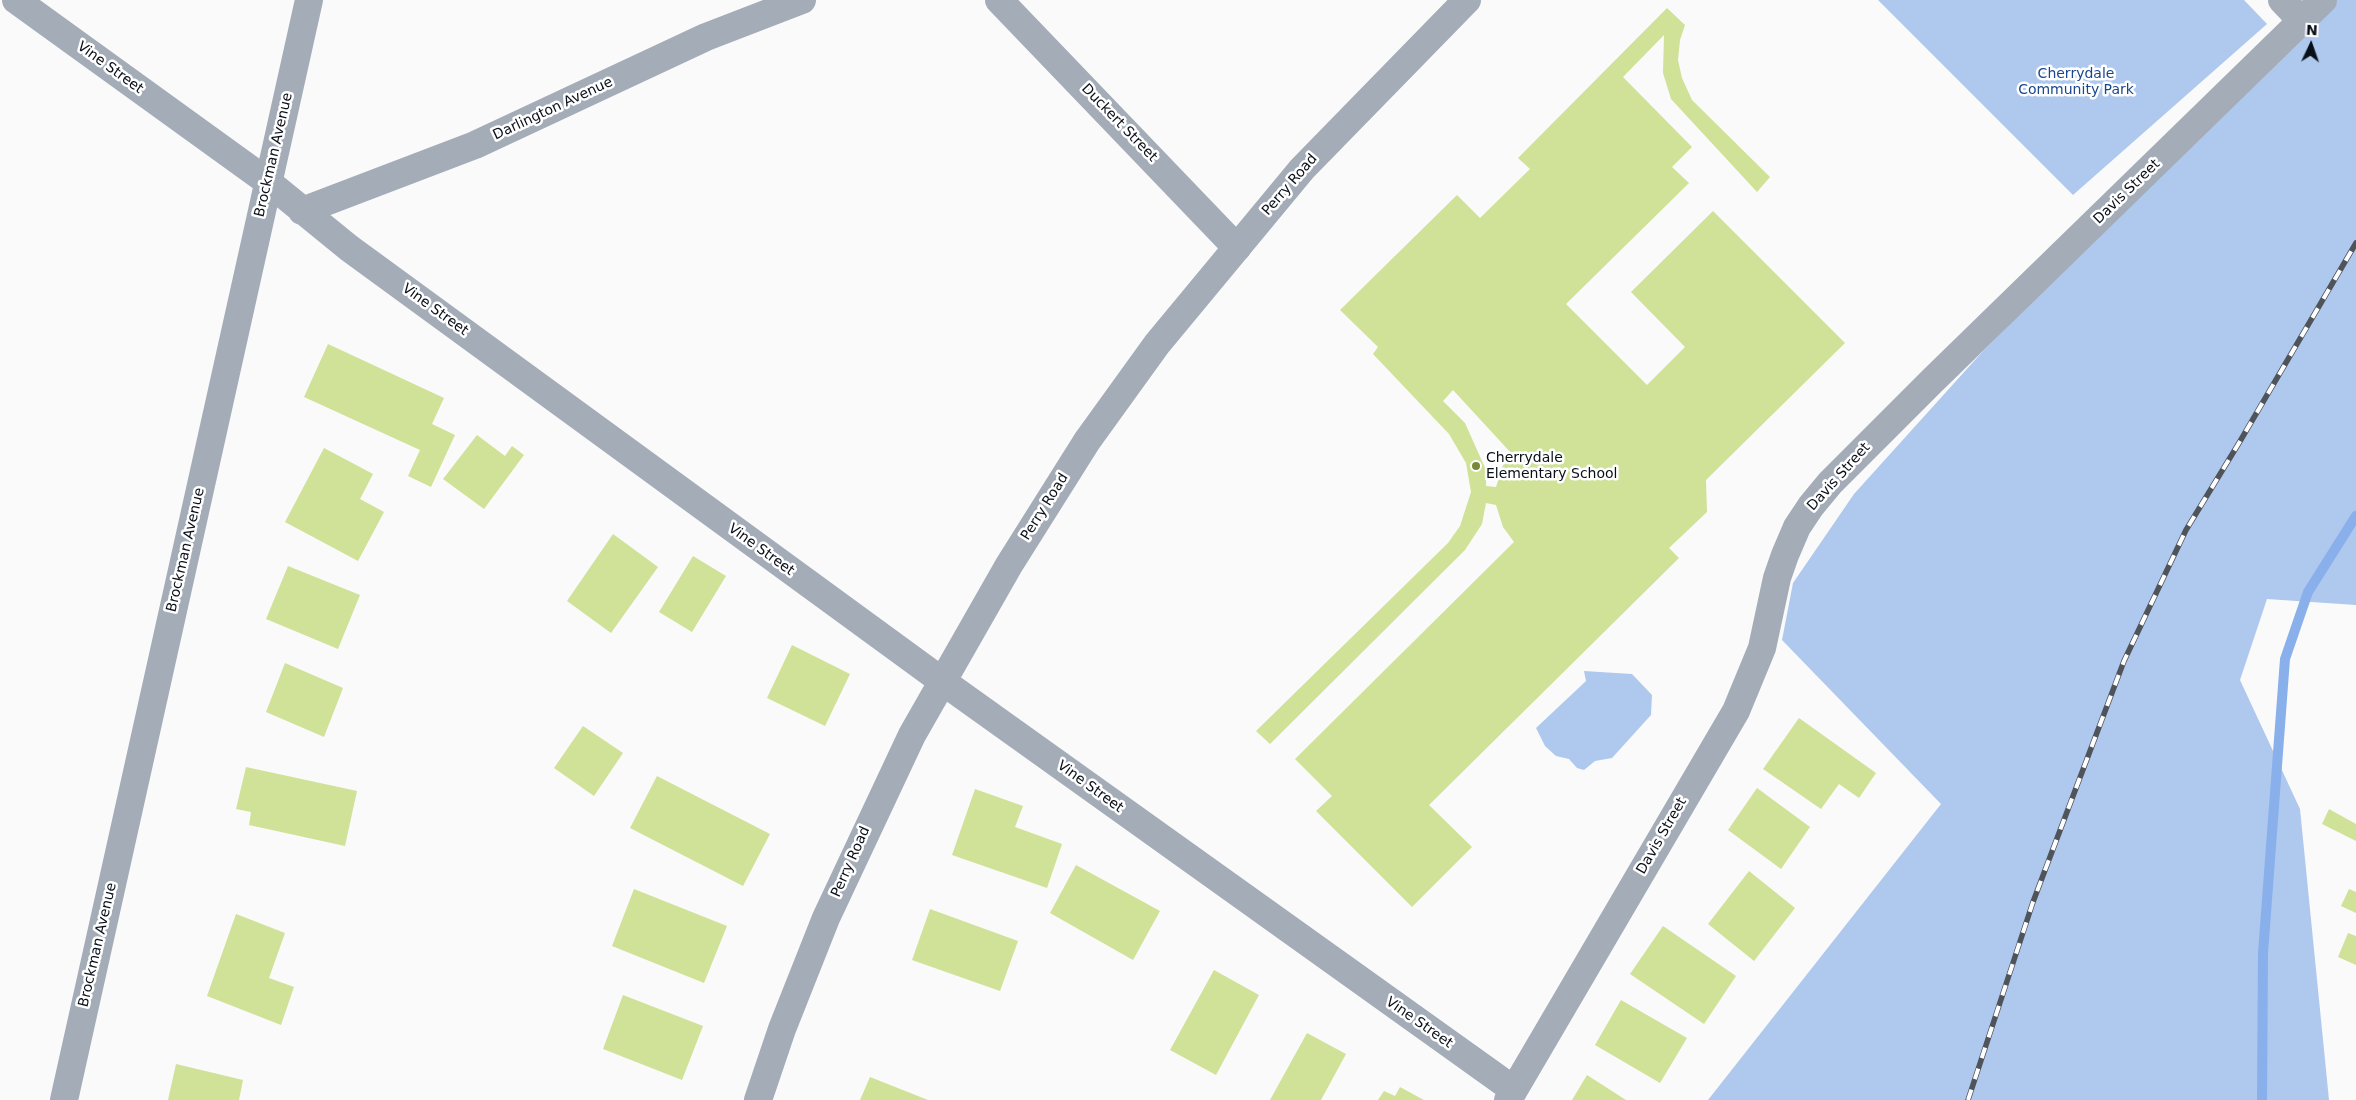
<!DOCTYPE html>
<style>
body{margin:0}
#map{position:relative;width:2356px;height:1100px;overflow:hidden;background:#fafafa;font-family:"DejaVu Sans",sans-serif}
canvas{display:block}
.north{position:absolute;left:2286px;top:20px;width:50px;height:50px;-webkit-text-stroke:4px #fff;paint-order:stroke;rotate:3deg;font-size:14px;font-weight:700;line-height:20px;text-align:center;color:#090f18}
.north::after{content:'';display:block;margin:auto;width:18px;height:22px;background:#090f18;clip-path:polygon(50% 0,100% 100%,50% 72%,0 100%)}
</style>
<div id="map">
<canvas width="2356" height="1100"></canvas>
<div class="north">N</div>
</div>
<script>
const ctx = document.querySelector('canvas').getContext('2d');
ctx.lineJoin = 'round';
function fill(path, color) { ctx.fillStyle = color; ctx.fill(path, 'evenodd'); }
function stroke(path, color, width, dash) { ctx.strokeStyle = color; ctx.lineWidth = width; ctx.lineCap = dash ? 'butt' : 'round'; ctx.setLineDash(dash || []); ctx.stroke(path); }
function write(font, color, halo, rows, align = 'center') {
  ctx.font = font + ' "DejaVu Sans",sans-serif'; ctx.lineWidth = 5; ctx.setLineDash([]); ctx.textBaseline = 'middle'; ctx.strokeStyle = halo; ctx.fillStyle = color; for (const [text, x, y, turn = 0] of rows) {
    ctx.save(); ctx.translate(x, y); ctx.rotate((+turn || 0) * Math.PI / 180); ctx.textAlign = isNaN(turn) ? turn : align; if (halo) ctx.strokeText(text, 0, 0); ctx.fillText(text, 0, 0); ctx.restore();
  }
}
fill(new Path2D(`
 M1878,0H2244L2267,24L2073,195Z
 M2336,0H2356V605L2267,599L2240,680L2300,809L2329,1100H1708L1941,804L1782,640L1793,583L1854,494L1984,350Z
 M1584,671L1632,674L1652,695L1651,715L1612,758L1595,761L1584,770L1577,768L1569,759L1556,756L1545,746L1536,728L1586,681Z`), '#afc8ed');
stroke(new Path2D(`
 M2262,1100L2263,953L2285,659L2308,592L2356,516`), '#89b0eb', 10);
fill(new Path2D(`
 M1667,8L1685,25L1680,40L1678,60L1682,78L1692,100L1770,177L1757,192L1671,99L1663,73L1664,35L1623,77L1692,147L1672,167L1689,183L1566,304L1647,385L1685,347L1631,292L1713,211L1845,343L1706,480L1707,512L1669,548L1679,558L1429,805L1472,847L1412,907L1316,811L1332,796L1295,759L1514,542L1503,527L1496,505L1486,503L1482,524L1465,550L1270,744L1256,731L1448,543L1460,526L1471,492L1466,463L1449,434L1373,354L1378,347L1340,310L1457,195L1480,218L1530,169L1518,158ZM1453,390L1512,454L1503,465L1496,487L1486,486V470L1465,423L1443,401Z
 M328,344L444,398L432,424L455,435L431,487L408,476L420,450L304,397Z
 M477,435L505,456L512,446L524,455L484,509L443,479Z
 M324,448L373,474L360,499L384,512L358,561L285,522Z
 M613,534L658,567L611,633L567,601Z
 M693,556L726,576L692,632L659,612Z
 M288,566L360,595L338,649L266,619Z
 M792,645L850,674L825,726L767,698Z
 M285,663L343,688L324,737L266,712Z
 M1799,718L1876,773L1859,798L1839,784L1821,809L1763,769Z
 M583,726L623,753L594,796L554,768Z
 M246,767L357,791L345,846L249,825L251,812L236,809Z
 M657,776L770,834L743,886L630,828Z
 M1757,788L1810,827L1781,869L1728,830Z
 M975,789L1023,806L1015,827L1062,844L1047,888L952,855Z
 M2329,809L2356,824V841L2322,824Z
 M1076,865L1160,911L1133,960L1050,913Z
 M1749,871L1795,908L1754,961L1708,924Z
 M634,889L727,926L704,983L612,946Z
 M2349,889L2356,892V913L2341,906Z
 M930,909L1018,941L1000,991L912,960Z
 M236,914L285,933L269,978L294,987L281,1025L207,996Z
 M1663,926L1736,976L1704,1024L1630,974Z
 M2348,933L2356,936V965L2338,957Z
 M1214,970L1259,995L1216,1075L1170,1050Z
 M623,995L703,1026L682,1080L603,1049Z
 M1621,1000L1687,1038L1660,1083L1595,1045Z
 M1307,1033L1346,1054L1321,1100H1270Z
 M176,1064L243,1080L239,1100H168Z
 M1587,1075L1626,1100H1572Z
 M870,1077L928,1100H860Z
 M1400,1087L1424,1100H1378L1384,1091L1395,1096Z`), '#d0e198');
stroke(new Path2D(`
 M16,0L268,182L349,248L942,681L1514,1090
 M999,0L1237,248
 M2282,0L2303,22
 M302,211L475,145L706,37L802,0
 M64,1100L309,0
 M1508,1100L1736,711L1762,648L1777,578L1785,555L1797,527L1811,506L1830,483L1932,381L2323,0`), '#a4acb8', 28);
stroke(new Path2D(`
 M758,1100L782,1029L826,918L912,735L1009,565L1087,441L1157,344L1302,169L1467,0`), '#a4acb8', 28);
const rail = new Path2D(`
 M1968,1100L2033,902L2124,661L2186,530L2239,443L2356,243`);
stroke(rail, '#4f535a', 5.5);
stroke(rail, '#fff', 4, [11]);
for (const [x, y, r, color] of [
 [1476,466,5,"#798937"]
]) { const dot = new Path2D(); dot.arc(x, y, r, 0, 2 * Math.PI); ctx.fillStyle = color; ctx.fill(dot); stroke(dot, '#fff', 2); }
write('14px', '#090f18', '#fff', [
 ["Vine Street",110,68,36],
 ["Darlington Avenue",553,109,-25],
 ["Duckert Street",1119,123,46],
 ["Brockman Avenue",274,155,-77],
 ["Perry Road",1290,185,-49],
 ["Davis Street",2127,192,-44],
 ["Vine Street",435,310,36],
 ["Davis Street",1839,477,-48],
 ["Perry Road",1045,507,-58],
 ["Brockman Avenue",186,550,-77],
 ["Vine Street",761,550,36],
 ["Vine Street",1090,787,36],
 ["Davis Street",1662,836,-60],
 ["Perry Road",851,862,-66],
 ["Brockman Avenue",98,945,-77],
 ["Vine Street",1419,1023,35]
]);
write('14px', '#18478d', '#fff', [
 ["Cherrydale",2076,74],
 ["Community Park",2076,90]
]);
write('14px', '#090f18', '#fff', [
 ["Cherrydale",1486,458],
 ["Elementary School",1486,474]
], 'left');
</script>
